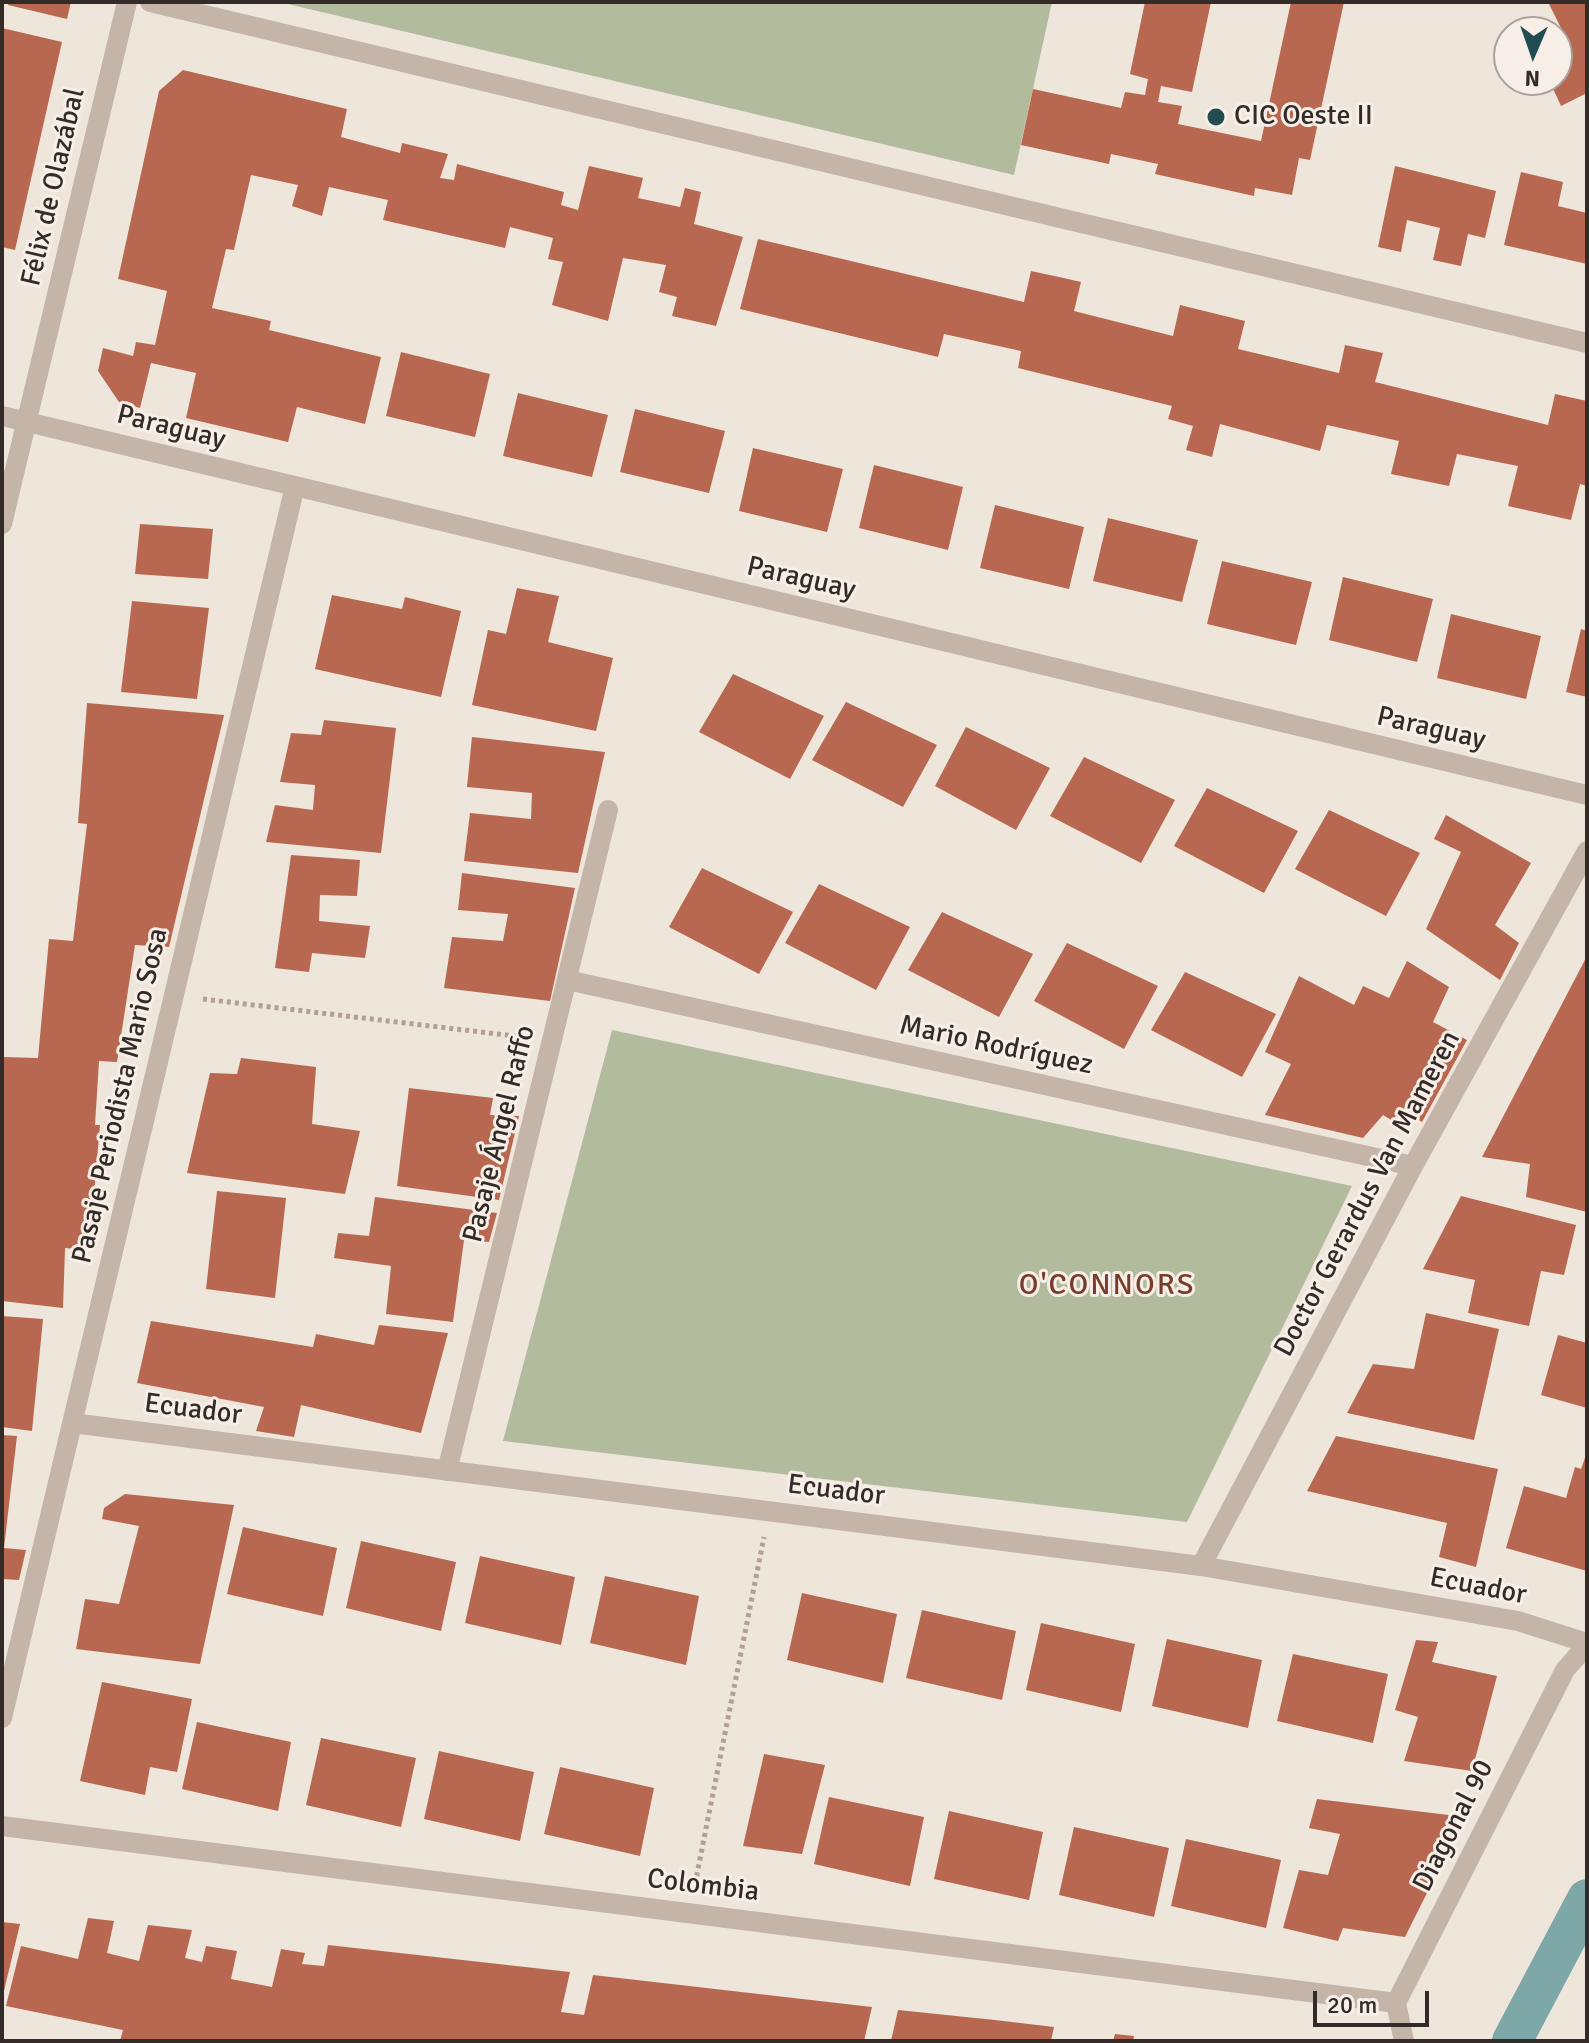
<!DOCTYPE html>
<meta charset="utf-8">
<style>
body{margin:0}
#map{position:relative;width:1589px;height:2043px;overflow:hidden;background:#eee5db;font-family:Signika,sans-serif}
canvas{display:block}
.frame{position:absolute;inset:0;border:4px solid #332b28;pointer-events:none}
.north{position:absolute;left:1493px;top:16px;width:80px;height:80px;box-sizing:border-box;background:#f7efe7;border:2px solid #a9a19b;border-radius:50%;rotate:182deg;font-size:22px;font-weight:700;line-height:32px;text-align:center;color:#332b28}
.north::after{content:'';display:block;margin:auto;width:28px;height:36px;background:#224d50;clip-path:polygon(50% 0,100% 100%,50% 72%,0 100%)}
.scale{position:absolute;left:1313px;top:1991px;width:116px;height:36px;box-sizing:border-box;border:4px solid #332b28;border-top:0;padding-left:10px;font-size:24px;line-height:28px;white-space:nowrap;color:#332b28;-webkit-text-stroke:6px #f7efe7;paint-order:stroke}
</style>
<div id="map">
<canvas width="1589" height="2043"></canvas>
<div class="frame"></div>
<div class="north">N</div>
<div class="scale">20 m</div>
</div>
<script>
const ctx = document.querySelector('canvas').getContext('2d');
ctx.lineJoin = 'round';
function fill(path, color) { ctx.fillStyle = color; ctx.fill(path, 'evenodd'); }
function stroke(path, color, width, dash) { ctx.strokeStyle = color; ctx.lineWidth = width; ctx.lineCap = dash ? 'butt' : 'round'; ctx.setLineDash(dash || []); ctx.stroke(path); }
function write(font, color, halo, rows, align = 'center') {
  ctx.font = font + ' Signika,sans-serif'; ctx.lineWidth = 6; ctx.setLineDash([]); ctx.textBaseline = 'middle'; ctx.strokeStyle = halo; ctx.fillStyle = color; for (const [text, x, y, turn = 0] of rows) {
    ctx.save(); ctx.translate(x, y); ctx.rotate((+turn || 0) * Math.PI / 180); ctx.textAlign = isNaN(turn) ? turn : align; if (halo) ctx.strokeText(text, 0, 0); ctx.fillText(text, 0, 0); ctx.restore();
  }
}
fill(new Path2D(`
 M279,2H1052L1014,175Z
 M612,1030L1352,1186L1187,1522L503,1441Z`), '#b2bc9d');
stroke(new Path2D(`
 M1512,2041L1587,1899`), '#7ea7a8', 40);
fill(new Path2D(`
 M9,2H71L67,19L8,5Z
 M1145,2H1211L1192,92L1161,86L1158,102L1182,106L1178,124L1261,141L1291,2H1344L1310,160L1299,158L1292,195L1255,188L1254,196L1155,174L1158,164L1111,154L1109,164L1021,145L1033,89L1121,108L1125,92L1145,95L1148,79L1130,74Z
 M1548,2H1587V93L1561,106L1549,80H1557V40L1565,36Z
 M2,28L62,42L15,250L2,247Z
 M183,70L347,109L341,137L400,153L402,143L448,154L440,178L454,180L457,164L564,192L561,205L578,210L589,166L643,178L638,198L680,207L685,188L701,192L694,224L743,237L716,326L672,316L677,297L659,292L666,265L623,258L608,321L552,305L563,262L548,259L553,238L510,227L505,248L383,220L388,200L329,187L322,216L292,206L298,185L251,175L234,250L226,249L212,308L271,321L269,330L381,357L365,424L297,407L288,442L186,418L196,373L151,363L140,408L119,402L98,371L103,348L133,356L136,342L155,345L167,291L118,279L159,91Z
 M1395,166L1496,191L1485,238L1468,234L1461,266L1433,260L1440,228L1407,220L1401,252L1378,247Z
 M1521,172L1563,182L1558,206L1587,213V264L1504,245Z
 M758,239L1024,302L1031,271L1059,277L1081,282L1074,311L1173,336L1180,305L1245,321L1238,349L1339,373L1345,345L1383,353L1375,382L1548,425L1555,394L1587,401V486L1580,484L1571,520L1508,506L1518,466L1457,454L1449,486L1391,474L1399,441L1327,425L1320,451L1220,424L1212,457L1186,450L1193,426L1168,419L1172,406L1018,368L1021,351L944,334L938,357L740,309Z
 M401,352L490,374L475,437L386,416Z
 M518,393L608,415L592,477L503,456Z
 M635,409L725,431L709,493L620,472Z
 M753,448L843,469L827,532L739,511Z
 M874,465L963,487L948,550L859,528Z
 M995,505L1084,527L1069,589L980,568Z
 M1108,518L1198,540L1182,602L1093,581Z
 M140,524L213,529L208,579L135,574Z
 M1222,561L1312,582L1296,645L1207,624Z
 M1343,577L1433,599L1417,662L1329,640Z
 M517,588L559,596L548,642L613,658L596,731L472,705L488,630L506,634Z
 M332,595L402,609L405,597L461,611L441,697L315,669Z
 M132,601L209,608L197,699L121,692Z
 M1451,614L1541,636L1526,699L1437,678Z
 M1581,629L1587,631V697L1566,692Z
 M733,674L824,716L790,779L699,732Z
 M846,702L937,745L903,807L812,760Z
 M87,703L224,715L169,947L135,945L117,1062L99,1061L95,1125H100L89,1250L65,1248L63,1308L2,1301L4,1057L38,1058L49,939L73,941L87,824L78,823Z
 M324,720L396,728L381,853L266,842L275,805L313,810L315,785L280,782L291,733L321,735Z
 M966,727L1050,768L1016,830L935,786Z
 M472,737L605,752L578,873L464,861L470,813L531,819L532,793L467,787Z
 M1084,757L1175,800L1141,863L1050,816Z
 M1207,788L1298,831L1264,893L1174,846Z
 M1329,810L1420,853L1386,916L1295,869Z
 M1446,815L1531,863L1495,925L1519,943L1500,980L1426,929L1461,852L1434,839Z
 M291,855L360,860L357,896L320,895L319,921L370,926L365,958L312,953L309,972L275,968Z
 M702,868L793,912L759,974L669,927Z
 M462,873L575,888L550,1001L444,988L452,937L503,941L508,914L458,910Z
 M819,884L910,927L876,990L785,943Z
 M942,912L1033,954L999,1017L908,970Z
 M1067,943L1158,986L1124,1049L1034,1001Z
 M1587,956V1212L1526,1197L1530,1164L1482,1157Z
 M1407,961L1449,987L1433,1022L1467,1040L1422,1122L1400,1108L1393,1121L1383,1115L1363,1138L1265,1115L1291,1064L1265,1052L1299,976L1354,1005L1363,986L1389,998Z
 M1185,972L1276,1014L1242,1077L1151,1030Z
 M241,1058L316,1067L312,1124L360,1131L345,1194L187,1173L210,1073L237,1074Z
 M409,1088L493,1098L490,1115L519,1116L499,1200L397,1186Z
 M217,1191L286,1198L275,1298L206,1289Z
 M1461,1196L1576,1225L1564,1275L1541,1271L1529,1326L1468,1313L1475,1280L1423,1269Z
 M375,1197L497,1213L489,1242L464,1240L453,1322L386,1314L391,1266L334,1258L338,1233L369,1236Z
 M1426,1313L1499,1329L1474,1440L1347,1413L1373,1364L1414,1369Z
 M2,1316L43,1319L32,1431L2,1427Z
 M151,1321L313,1347L316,1334L374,1345L379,1325L448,1333L421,1433L301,1405L294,1437L256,1431L264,1407L137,1383Z
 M1558,1335L1587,1343V1408L1541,1395Z
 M2,1435L17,1436L4,1548L26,1550L19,1580L2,1579Z
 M1336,1436L1498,1469L1476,1567L1439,1557L1447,1523L1307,1491Z
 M1587,1452V1571L1506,1548L1524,1486L1566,1498L1575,1467L1581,1469Z
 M125,1494L234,1505L200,1664L76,1649L85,1599L119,1604L139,1526L102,1519L104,1508Z
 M243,1527L337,1548L323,1616L227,1594Z
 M361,1541L456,1562L441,1631L346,1608Z
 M480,1556L575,1577L561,1645L465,1623Z
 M605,1576L699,1596L686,1665L590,1643Z
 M802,1593L897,1614L883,1683L787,1660Z
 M922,1610L1016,1631L1002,1700L906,1678Z
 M1041,1623L1135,1644L1121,1712L1026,1690Z
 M1167,1639L1262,1660L1248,1728L1152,1706Z
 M1416,1640L1438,1642L1432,1662L1497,1676L1472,1771L1404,1761L1418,1717L1395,1710Z
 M1293,1654L1388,1674L1373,1743L1277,1721Z
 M102,1682L192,1699L177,1772L150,1767L145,1795L80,1781Z
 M197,1722L291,1742L278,1811L182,1789Z
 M321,1738L416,1758L401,1827L306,1805Z
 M439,1751L534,1772L520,1841L424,1819Z
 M764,1754L825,1765L802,1854L743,1846Z
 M560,1767L654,1788L640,1856L544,1834Z
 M829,1797L924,1817L910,1886L814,1864Z
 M1317,1799L1465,1817L1405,1937L1343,1928L1338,1941L1283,1928L1299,1870L1328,1875L1340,1834L1309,1828Z
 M949,1811L1043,1832L1029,1900L934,1879Z
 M1074,1827L1169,1848L1154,1917L1059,1895Z
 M1186,1839L1281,1860L1266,1928L1171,1906Z
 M88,1918L114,1921L107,1953L139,1961L148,1925L192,1930L185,1958L202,1962L206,1946L237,1951L231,1979L272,1987L281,1949L305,1953L302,1964L324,1966L328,1945L570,1972L561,2012L584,2015L593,1975L872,2007L864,2041H120L123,2030L6,2006L21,1946L78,1959Z
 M2,1922L20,1924L3,1995H2Z
 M898,2010L995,2020L1054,2027L1051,2041H891Z
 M1115,2034L1134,2036L1133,2041H1113Z`), '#b86850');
stroke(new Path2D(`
 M203,999L523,1037
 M695,1884L764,1537`), '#b1a093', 5, [4, 4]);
stroke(new Path2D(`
 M150,2L1587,343
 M2,416L1587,795
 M2,524L127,2
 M567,980L1413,1166
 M72,1423L1201,1566L1518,1621L1587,1643
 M447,1471L608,810
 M1201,1566L1413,1166L1587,851
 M2,1718L295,486
 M2,1826L1396,2003
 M1404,2041L1396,2003L1565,1670L1587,1645`), '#c5b5a9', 20);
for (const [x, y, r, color] of [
 [1216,117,10,"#224d50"]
]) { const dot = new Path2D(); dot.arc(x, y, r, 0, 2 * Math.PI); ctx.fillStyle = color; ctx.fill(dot); stroke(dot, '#f7efe7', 3); }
write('28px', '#332b28', '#f7efe7', [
 ["CIC Oeste II",1234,117]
], 'left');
write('28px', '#332b28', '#f7efe7', [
 ["Félix de Olazábal",54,187,-77],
 ["Paraguay",171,428,14],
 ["Paraguay",801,579,13],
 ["Paraguay",1431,729,13],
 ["Mario Rodríguez",996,1046,12],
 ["Pasaje Periodista Mario Sosa",121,1096,-77],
 ["Pasaje Ángel Raffo",500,1134,-76],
 ["Doctor Gerardus Van Mameren",1368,1194,-62],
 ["Ecuador",193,1410,7],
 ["Ecuador",836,1491,7],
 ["Ecuador",1478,1587,11],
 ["Diagonal 90",1454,1826,-63],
 ["Colombia",703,1886,7]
]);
ctx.letterSpacing = '2px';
write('30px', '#793c2a', '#f7efe7', [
 ["O'CONNORS",1107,1286]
]);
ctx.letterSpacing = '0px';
</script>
